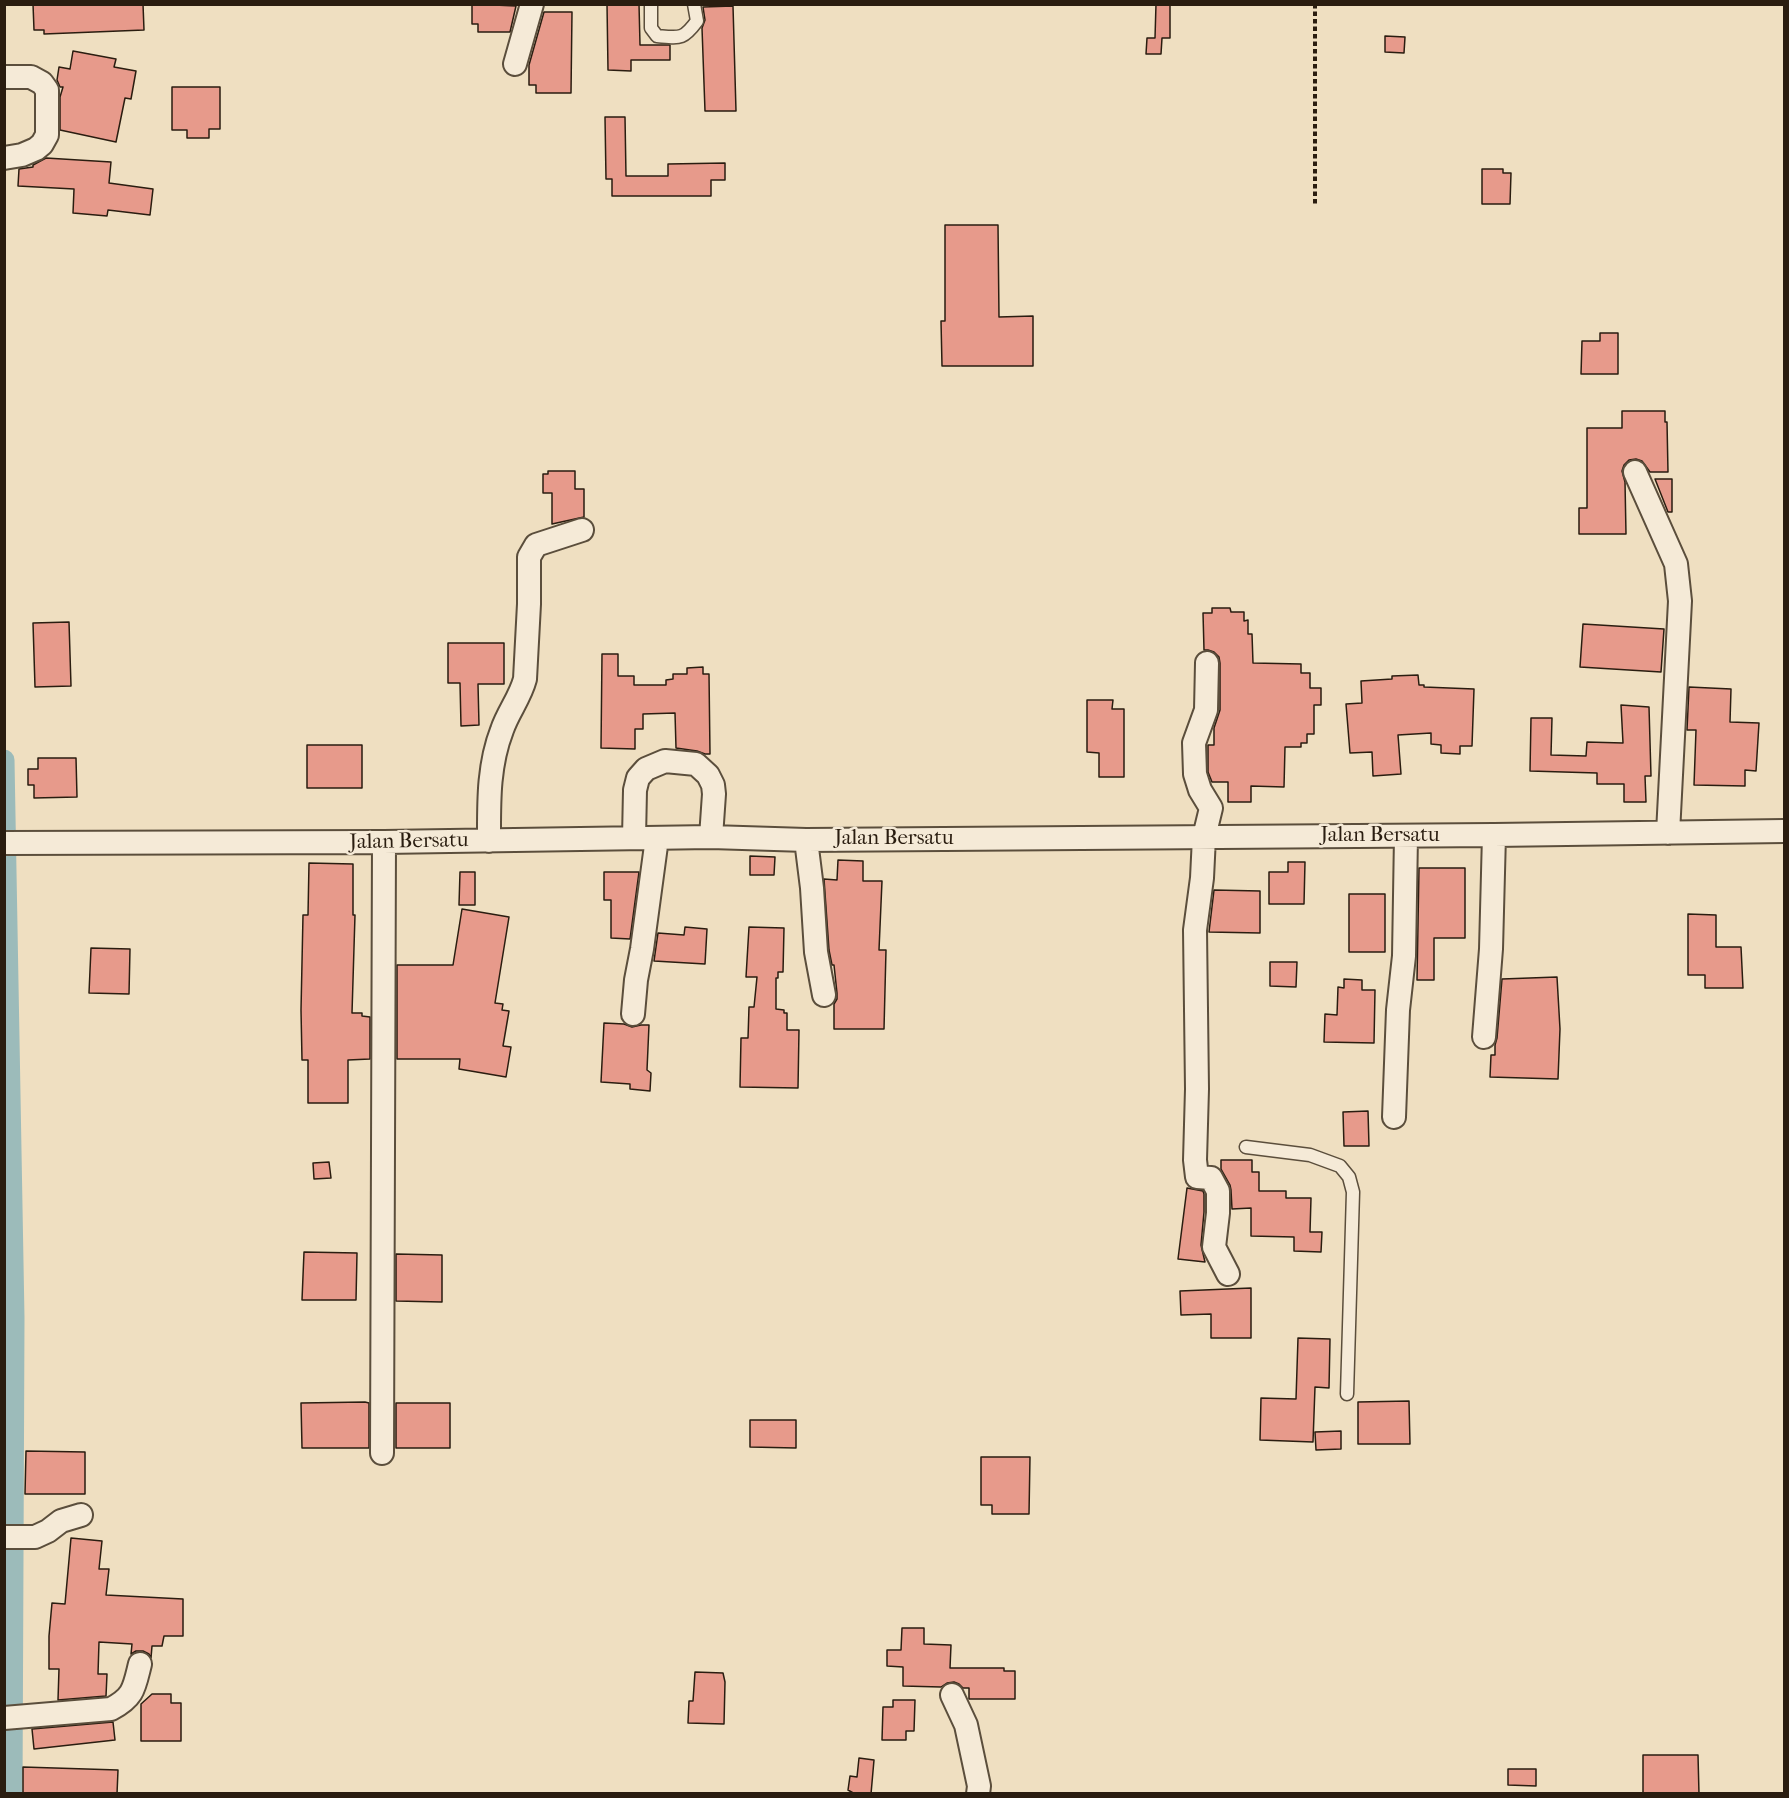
<!DOCTYPE html>
<style>
body{margin:0}
#map{position:relative;width:1789px;height:1798px;overflow:hidden;background:#efdfc1;font-family:"IM FELL French Canon",serif}
canvas{display:block}
.frame{position:absolute;inset:0;border:6px solid #2a1d10;pointer-events:none}
</style>
<div id="map">
<canvas width="1789" height="1798"></canvas>
<div class="frame"></div>
</div>
<script>
const ctx = document.querySelector('canvas').getContext('2d');
ctx.lineJoin = 'round';
function stroke(path, color, width, dash) { ctx.strokeStyle = color; ctx.lineWidth = width; ctx.lineCap = dash ? 'butt' : 'round'; ctx.setLineDash(dash || []); ctx.stroke(path); }
function fill(path, color) { ctx.fillStyle = color; ctx.fill(path, 'evenodd'); }
function write(font, color, halo, rows, align = 'center') {
  ctx.font = font + ' "IM FELL French Canon",serif'; ctx.lineWidth = 5; ctx.setLineDash([]); ctx.textBaseline = 'middle'; ctx.strokeStyle = halo; ctx.fillStyle = color; for (const [text, x, y, turn = 0] of rows) {
    ctx.save(); ctx.translate(x, y); ctx.rotate((+turn || 0) * Math.PI / 180); ctx.textAlign = isNaN(turn) ? turn : align; if (halo) ctx.strokeText(text, 0, 0); ctx.fillText(text, 0, 0); ctx.restore();
  }
}
stroke(new Path2D(`
 M4,760L14,1318L12,1794`), '#9cbbba', 21);
const building = new Path2D(`
 M33,4H143L144,30L44,34V30H34Z
 M472,4L516,6L510,32H478V24H472Z
 M607,4H639L640,45H670V60H631V71L608,70Z
 M1156,4H1170V38H1162L1161,54H1146L1147,38H1155Z
 M733,6L736,111H705L702,28L705,20L703,7Z
 M544,12H572L571,93H536V85H529V65Z
 M1385,36L1405,37L1404,53L1385,52Z
 M73,51L116,59L114,67L136,71L131,99L125,98L116,142L60,130V97L63,87H60L57,80L59,67L70,69Z
 M172,87H220V129H209V138H187V130H172Z
 M605,117H625L626,176H668V164L725,163V180H711V196H612V179H606Z
 M46,158L111,162L109,183L153,189L150,215L108,210L107,216L73,213L74,189L18,186L19,169L33,167V165Z
 M1482,169H1503V173H1511L1510,204H1482Z
 M945,225H998L999,317L1033,316V366H942L941,321H945Z
 M1600,333H1618V374H1581L1582,341H1600Z
 M1622,411H1665V422H1667L1668,472H1650L1642,461L1636,459L1629,460L1624,465L1622,471L1625,482L1626,534H1579V508H1587V428H1622Z
 M548,471H575V489H584V517L552,524V493H543V474H548Z
 M1655,479H1672V512H1668Z
 M1212,608H1230L1231,612H1244V621L1248,620V634H1252L1253,663L1301,664V673H1310V688H1321V705H1314V734H1307V743H1301V747H1285L1284,787L1251,786V802H1228V782H1212L1208,772V745H1214V728L1220,710V663L1219,657L1214,652L1208,650H1204L1203,613H1212Z
 M69,622L71,686L35,687L33,623Z
 M1583,624L1664,629L1661,672L1580,667Z
 M448,643H504V684H478L479,725L461,726L460,683H448Z
 M602,654H618V676H634V685H666V680L673,679V674H687V668L703,667V674H709L710,754H705L697,751L676,748L675,713L643,714V729H635V749L601,748Z
 M1418,675L1419,685H1424V687L1474,689L1472,746H1460V754L1441,753V745L1431,744V733L1398,735L1401,774L1373,776L1372,752L1350,753L1346,704L1362,703L1361,681L1392,679V676Z
 M1689,687L1731,689L1730,722L1759,723L1756,771L1745,770V786L1694,785L1696,730H1687Z
 M1087,700H1113L1112,709H1124V777H1099V753L1087,752Z
 M1621,705L1649,707L1651,776H1645L1646,802H1624V784H1597V773L1530,771L1531,718H1552L1551,755L1586,756L1587,742L1623,743Z
 M307,745H362V788H307Z
 M38,758H76L77,797L34,798V785H28V769H38Z
 M750,856L775,857L774,875H750Z
 M838,860L863,861V881H882L879,950H886L884,1029H834V1004L837,999V993L834,965H832L829,950L824,879L837,880Z
 M1288,862H1305L1304,904H1269V872H1288Z
 M309,863L353,864V915H355L352,1013H362V1016L370,1017V1059L348,1060V1103H308V1060H302L301,1010L303,915H308Z
 M1419,868H1465V938H1434V980H1417Z
 M460,872H475V905H459Z
 M604,872H639L630,939L611,938V900H604Z
 M1214,890L1260,891V933L1209,932Z
 M1349,894H1385V952H1349Z
 M462,909L509,917L495,1003L503,1004L502,1010L509,1011L503,1046L511,1047L506,1077L459,1069L460,1059H397V965H453Z
 M1688,914L1716,915V947H1741L1743,988H1705V975H1688Z
 M685,927L707,929L705,964L654,961L658,933L684,935Z
 M749,927L784,928L783,972H778V978H776V1009L784,1010V1013H787V1030H799L798,1088L740,1087L741,1038H748L749,1007H754L757,977H746Z
 M91,948L130,949L129,994L89,993Z
 M1270,962H1297L1296,987L1270,986Z
 M1557,977L1560,1029L1558,1079L1490,1077L1491,1055H1495V1045L1497,1038L1502,979Z
 M1344,979L1362,980V990H1375L1374,1043L1324,1042L1325,1014L1337,1015L1338,987L1344,988Z
 M604,1023L624,1024L632,1027L641,1025H649L647,1070L651,1073L650,1091L630,1089V1084L601,1082Z
 M1368,1111L1369,1146H1344L1343,1112Z
 M1221,1160H1252V1172H1259V1191H1286V1198H1311L1310,1232H1322L1321,1252L1294,1251V1237L1251,1236V1208L1232,1209L1231,1190L1230,1185L1221,1169Z
 M329,1162L331,1178L314,1179L313,1163Z
 M1187,1188L1203,1191L1204,1194V1212L1201,1245L1205,1262L1178,1259Z
 M304,1252L357,1253L356,1300H302Z
 M396,1254L442,1255V1302L396,1301Z
 M1251,1288V1338H1211V1314L1181,1315L1180,1291Z
 M1298,1338L1330,1339L1329,1388L1315,1387L1313,1442L1260,1440L1261,1398L1296,1399Z
 M1409,1401L1410,1444H1358V1402Z
 M365,1402L369,1403V1448H302L301,1403Z
 M396,1403H450V1448H396Z
 M750,1420H796V1448L750,1447Z
 M1341,1431V1449L1316,1450L1315,1432Z
 M26,1451L85,1452V1494H25Z
 M981,1457H1030L1029,1514H992V1505H981Z
 M71,1538L102,1541L99,1569H109L106,1595L183,1599V1636H164L162,1646H152L151,1658L149,1654L143,1651H136L131,1654L132,1644L99,1642L98,1674H107L106,1696L58,1700L59,1669H49V1636L52,1603L65,1604Z
 M902,1628H924V1644L951,1645L950,1668H1004V1671H1015V1699H969V1688H963L959,1684L954,1682L947,1683L941,1687L903,1686V1667L887,1666V1650H901Z
 M695,1672L723,1673L725,1682L724,1724L688,1723L689,1701H693Z
 M152,1694H171V1703H181V1741H141V1704Z
 M893,1700H915L914,1731H906V1740H882L883,1707H893Z
 M113,1722L115,1740L34,1749L32,1729Z
 M1643,1755H1698L1699,1794H1643Z
 M859,1758L874,1760L871,1794H855L848,1790L850,1776L857,1777Z
 M23,1767L118,1770L117,1794H23Z
 M1508,1769H1536V1786L1508,1785Z`);
fill(building, '#e79a8b');
stroke(building, '#2a1d10', 1.5);
const service = new Path2D(`
 M651,4V28L657,36C680,38 683,40 697,21L694,4
 M1246,1147L1310,1155L1340,1166L1349,1177L1353,1192L1347,1394`);
const minor = new Path2D(`
 M515,64L532,4
 M4,77H31L42,83L47,90V135L42,144L36,149L22,155L4,158
 M1635,472L1676,564L1680,601L1668,833
 M1207,663L1206,710L1194,743L1195,774L1200,790L1211,808L1204,837L1202,878L1195,930L1197,1089L1195,1160L1197,1177L1211,1178L1218,1191V1213L1214,1247L1228,1274
 M634,838L635,790L638,778L646,769L665,761L696,764L708,775L713,785L714,794L711,837
 M806,840L812,888L816,952L824,995
 M489,841C489,803 488,766 502,730C508,712 520,698 525,679L529,604V557L536,545L582,530
 M4,843L384,842L711,837L806,840L1494,835L1784,831
 M633,1014L636,980L642,949L657,838
 M1484,1037L1491,949L1494,835
 M1394,1117L1398,1010L1404,956L1406,836
 M382,1453L384,842
 M4,1537H35L48,1531L61,1521L81,1515
 M952,1695L966,1725L979,1786L978,1794
 M4,1718L111,1709C134,1697 134,1688 140,1664`);
stroke(service, '#5b4e3c', 15);
stroke(minor, '#5b4e3c', 26);
stroke(new Path2D(`
 M1315,4V205`), '#2a1d10', 4, [4.5, 3]);
stroke(service, '#f5ead7', 12);
stroke(minor, '#f5ead7', 22);
write('21px', '#2a1d10', '#f5ead7', [
 ["Jalan Bersatu",1380,836],
 ["Jalan Bersatu",894,839],
 ["Jalan Bersatu",409,842,-1]
]);
</script>
